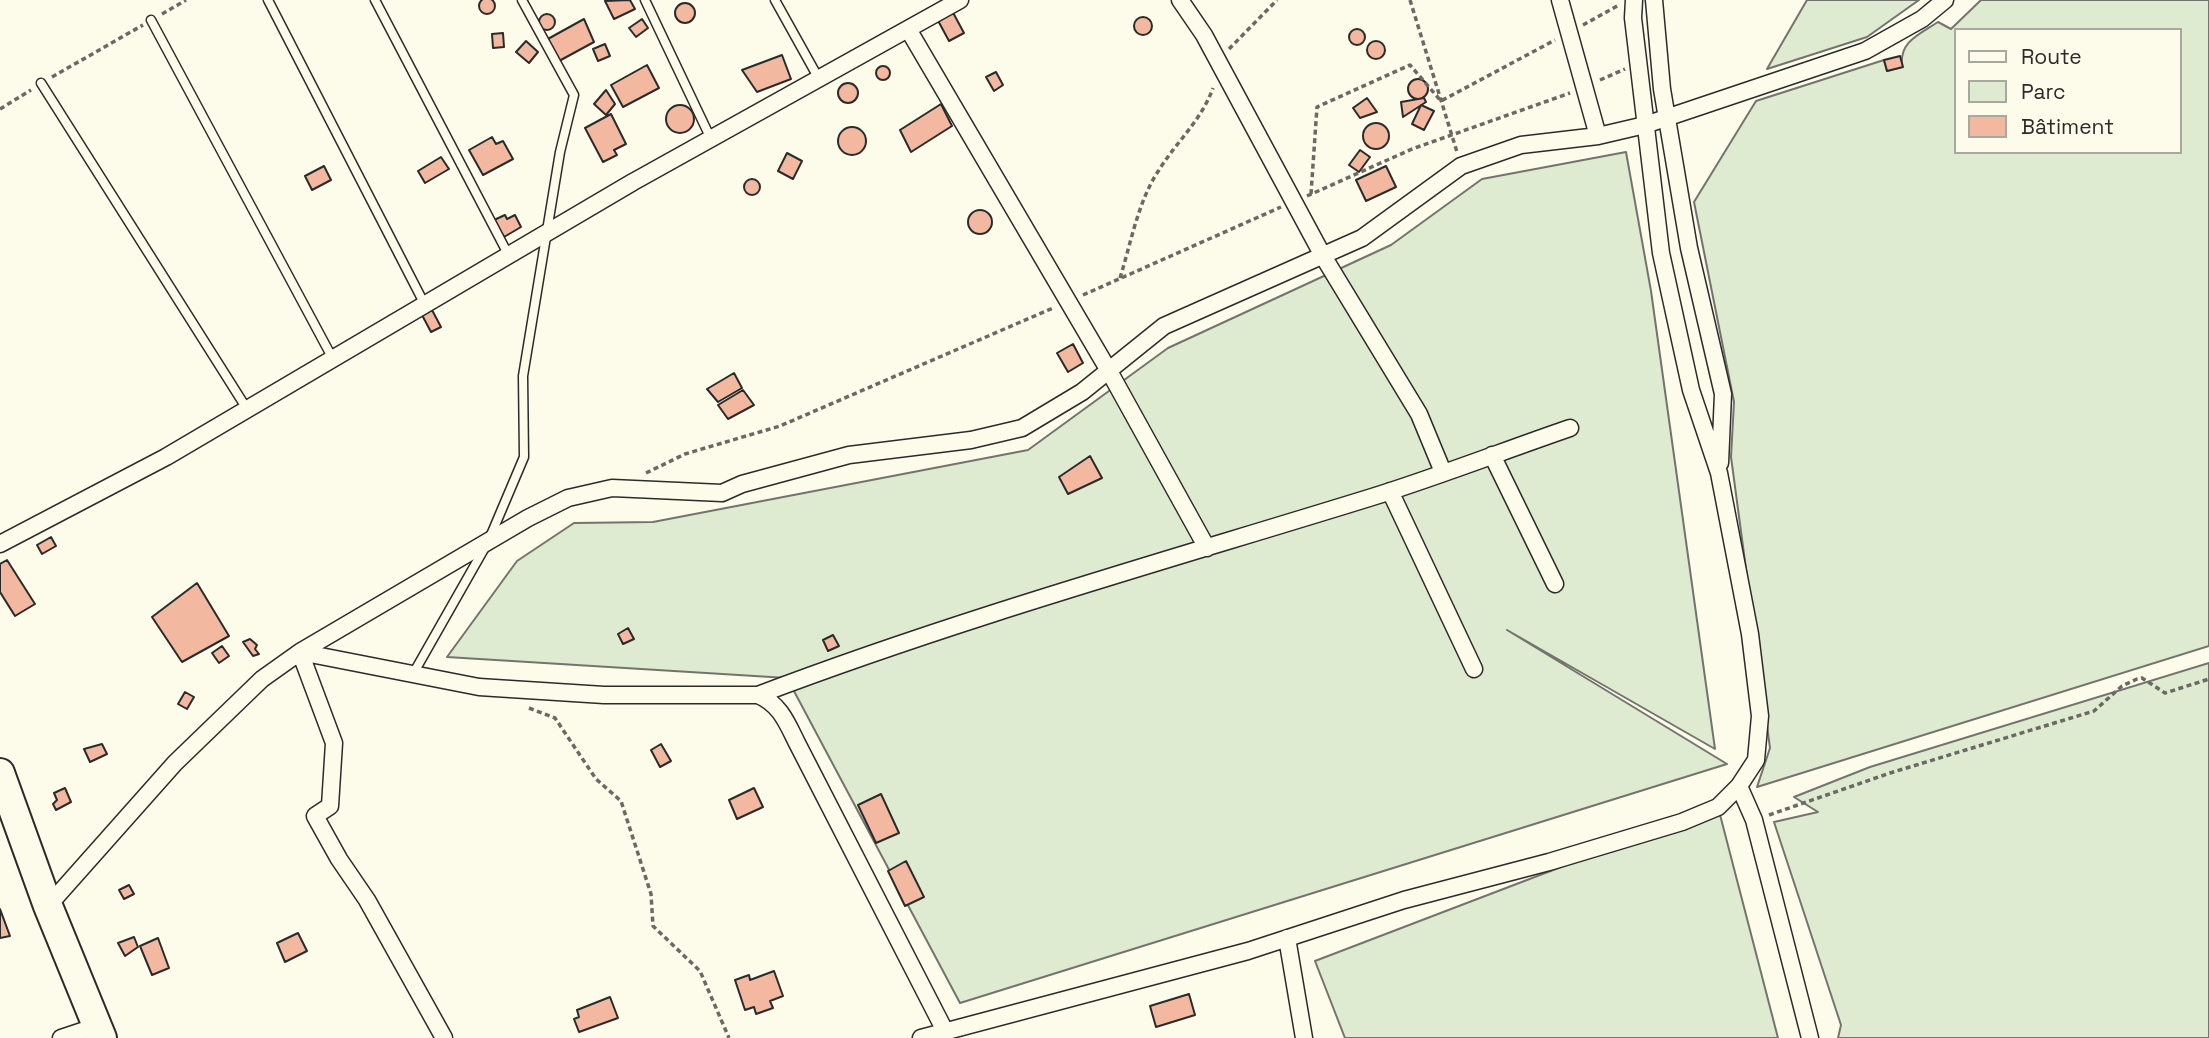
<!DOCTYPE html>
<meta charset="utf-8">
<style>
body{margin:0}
#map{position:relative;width:2209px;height:1038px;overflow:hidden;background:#fdfbea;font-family:"Space Grotesk",sans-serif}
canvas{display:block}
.legend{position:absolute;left:1954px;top:28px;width:228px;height:126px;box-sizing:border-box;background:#fdfbea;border:2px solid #a9a89e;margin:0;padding:9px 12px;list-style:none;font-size:21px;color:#2b2b2b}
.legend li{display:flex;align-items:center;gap:14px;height:35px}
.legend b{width:35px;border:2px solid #a9a89e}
</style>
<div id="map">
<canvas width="2209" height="1038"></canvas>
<ul class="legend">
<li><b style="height:9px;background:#fdfbea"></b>Route</li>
<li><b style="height:19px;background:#deebd1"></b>Parc</li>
<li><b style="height:19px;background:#f2b8a0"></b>Bâtiment</li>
</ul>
</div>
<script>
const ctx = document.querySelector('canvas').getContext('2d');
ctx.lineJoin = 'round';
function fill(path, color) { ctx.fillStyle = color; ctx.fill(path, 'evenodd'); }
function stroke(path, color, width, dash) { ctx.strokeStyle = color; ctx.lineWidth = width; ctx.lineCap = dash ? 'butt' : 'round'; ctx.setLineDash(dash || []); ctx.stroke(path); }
const green = new Path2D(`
 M1807,0H1919L1867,37L1767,69Z
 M1981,0H2209V646L1757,787L1770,748L1731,457L1734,402L1694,202L1756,101L1884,60L1887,71L1902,67C1899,42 1918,35 1938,22L1951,29ZM1955,30H2179V152H1955Z
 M1626,152L1651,291L1715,749L1507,630L1727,764L960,1003L787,678L447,657L517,561L574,523L653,522L1028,450L1168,348L1391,245L1482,179Z
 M2209,663V1038H1838L1841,1025L1774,822L1818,812L1794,797L1870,767Z
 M1718,807L1778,1038H1345L1315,961Z`);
fill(green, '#deebd1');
stroke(green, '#74746e', 2);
const building = new Path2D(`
 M479 6a8 8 0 1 1 16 0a8 8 0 1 1-16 0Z
 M630,0L635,9L614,19L605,1Z
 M675 13a10 10 0 1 1 20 0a10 10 0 1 1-20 0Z
 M950,7L964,33L949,41L935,15Z
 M539 22a8 8 0 1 1 16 0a8 8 0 1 1-16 0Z
 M1134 26a9 9 0 1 1 18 0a9 9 0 1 1-18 0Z
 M584,19L594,42L559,61L546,40Z
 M642,19L648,28L636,37L629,28Z
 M1349 37a8 8 0 1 1 16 0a8 8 0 1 1-16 0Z
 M503,33L504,47L493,48L492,34Z
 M1367 50a9 9 0 1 1 18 0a9 9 0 1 1-18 0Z
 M526,41L538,52L529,63L516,52Z
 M605,44L610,56L598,61L593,49Z
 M782,55L791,79L757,92L742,70Z
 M1900,56L1903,67L1887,71L1884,60Z
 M647,65L659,88L623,107L611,85Z
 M876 73a7 7 0 1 1 14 0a7 7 0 1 1-14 0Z
 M996,72L1003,85L994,91L986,77Z
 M1408 89a10 10 0 1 1 20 0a10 10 0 1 1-20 0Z
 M838 93a10 10 0 1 1 20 0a10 10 0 1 1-20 0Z
 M606,90L615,104L606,115L594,104Z
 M1367,98L1377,112L1360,118L1353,108Z
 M1424,98L1426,102L1403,117L1401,102Z
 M941,104L952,126L911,152L900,130Z
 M666 119a14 14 0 1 1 28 0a14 14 0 1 1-28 0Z
 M1421,105L1434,111L1424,130L1412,124Z
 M611,114L626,144L614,150L617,155L603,162L585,128Z
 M1363 136a13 13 0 1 1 26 0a13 13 0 1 1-26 0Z
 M838 141a14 14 0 1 1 28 0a14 14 0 1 1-28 0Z
 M492,137L496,144L503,141L513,159L483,175L469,150Z
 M1360,150L1370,157L1359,172L1349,165Z
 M787,153L802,161L793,179L778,171Z
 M441,157L449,169L425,183L418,171Z
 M324,166L331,180L312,190L305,176Z
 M1386,166L1396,187L1366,201L1356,180Z
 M744 187a8 8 0 1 1 16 0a8 8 0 1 1-16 0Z
 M968 222a12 12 0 1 1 24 0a12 12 0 1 1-24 0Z
 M505,215L507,219L515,215L521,227L504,237L494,220Z
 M432,310L441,327L431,332L422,315Z
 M1073,344L1083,363L1068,372L1057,353Z
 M734,373L742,388L718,402L707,389Z
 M743,390L754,405L728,419L718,405Z
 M1090,456L1102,478L1068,494L1059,477Z
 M51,537L56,546L42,554L37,545Z
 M7,560L35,604L15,616L0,592V564Z
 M197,583L229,636L182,662L152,617Z
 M628,628L634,639L623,644L618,634Z
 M833,635L839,646L828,651L823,640Z
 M250,639L257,645L255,649L259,654L253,656L243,642Z
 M222,646L229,656L219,663L212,653Z
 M185,692L194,697L187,709L178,704Z
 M102,744L107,754L90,762L84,749Z
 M661,744L671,761L660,767L651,750Z
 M65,788L71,802L56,810L53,804L57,800L54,793Z
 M754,788L763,807L737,819L729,800Z
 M881,794L899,833L876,843L858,805Z
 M906,861L924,897L905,906L888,871Z
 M129,885L134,894L124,899L119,890Z
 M0,909L10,936L0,938Z
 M298,933L307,951L285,962L277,943Z
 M134,937L138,947L125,956L118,943Z
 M158,938L169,968L152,975L140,946Z
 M774,971L783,996L770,1001L773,1008L756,1014L754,1007L745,1010L735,980L749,975L750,980Z
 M1189,994L1195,1015L1156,1027L1150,1006Z
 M610,997L618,1018L579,1032L574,1019L579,1017L577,1010Z`);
fill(building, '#f2b8a0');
stroke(building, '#2b2b2b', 2);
const lane = new Path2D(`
 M268,0L425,305
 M375,0L509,256
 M645,0L711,139
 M775,0L819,79
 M151,20L333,359
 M41,83L247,409
 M413,674L488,542L524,457L523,376L560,152L574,95L522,0`);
const street = new Path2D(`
 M1180,0L1204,35L1323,256L1419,414L1443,472
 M1560,0L1598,136
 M1654,0L1662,89L1689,248L1723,394L1720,463
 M908,29L1109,371L1207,548
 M1492,455L1555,584
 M1390,491L1474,669
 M0,544L166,457L633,182L960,0
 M300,652L479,687L604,695H758C780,704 787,723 797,743L945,1031
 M300,652L334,743L330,806L315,816L339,859L367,900L444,1038
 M758,695C958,619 1165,561 1369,498C1437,477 1503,451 1570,428
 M1739,786L1754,820L1810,1038
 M48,906L175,763L262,679L300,652L528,518L568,498L612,488L722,493L742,484L849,455L971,440L1022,428L1082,392L1164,326L1362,238L1461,166L1521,145L1598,136L1645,125L1865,51L1922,19L1945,0
 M1287,938L1304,1038
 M61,1038L97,1026
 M921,1038L1248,951L1404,900L1549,862L1682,822L1718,807L1739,786L1756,760L1760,716L1750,634L1719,473L1691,390L1661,253L1633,18L1634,0`);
const highway = new Path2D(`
 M0,773L48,906L102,1038`);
stroke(lane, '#2b2b2b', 11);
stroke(street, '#2b2b2b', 19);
stroke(highway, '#2b2b2b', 32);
stroke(new Path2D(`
 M1410,0L1457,152
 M162,14L186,0
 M1583,25L1619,5
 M1229,49L1277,0
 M52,77L143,25
 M1600,80L1625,69
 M0,109L31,90
 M1311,194L1317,107L1410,65L1441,101L1555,40
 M1307,196L1412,149L1570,93
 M1120,278C1131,243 1138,201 1159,170C1177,141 1201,121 1213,88
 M1083,295L1281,207
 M646,473L685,454L780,426L1053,308
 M529,708L555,718L596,779L621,801L651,894L653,926L700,971L729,1038
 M1769,815L1890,773L2094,711L2122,686L2137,679L2142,678L2165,693L2209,679`), '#6a6964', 3.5, [5, 3.5]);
stroke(lane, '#fdfbea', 8);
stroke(street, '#fdfbea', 16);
stroke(highway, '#fdfbea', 28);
</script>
